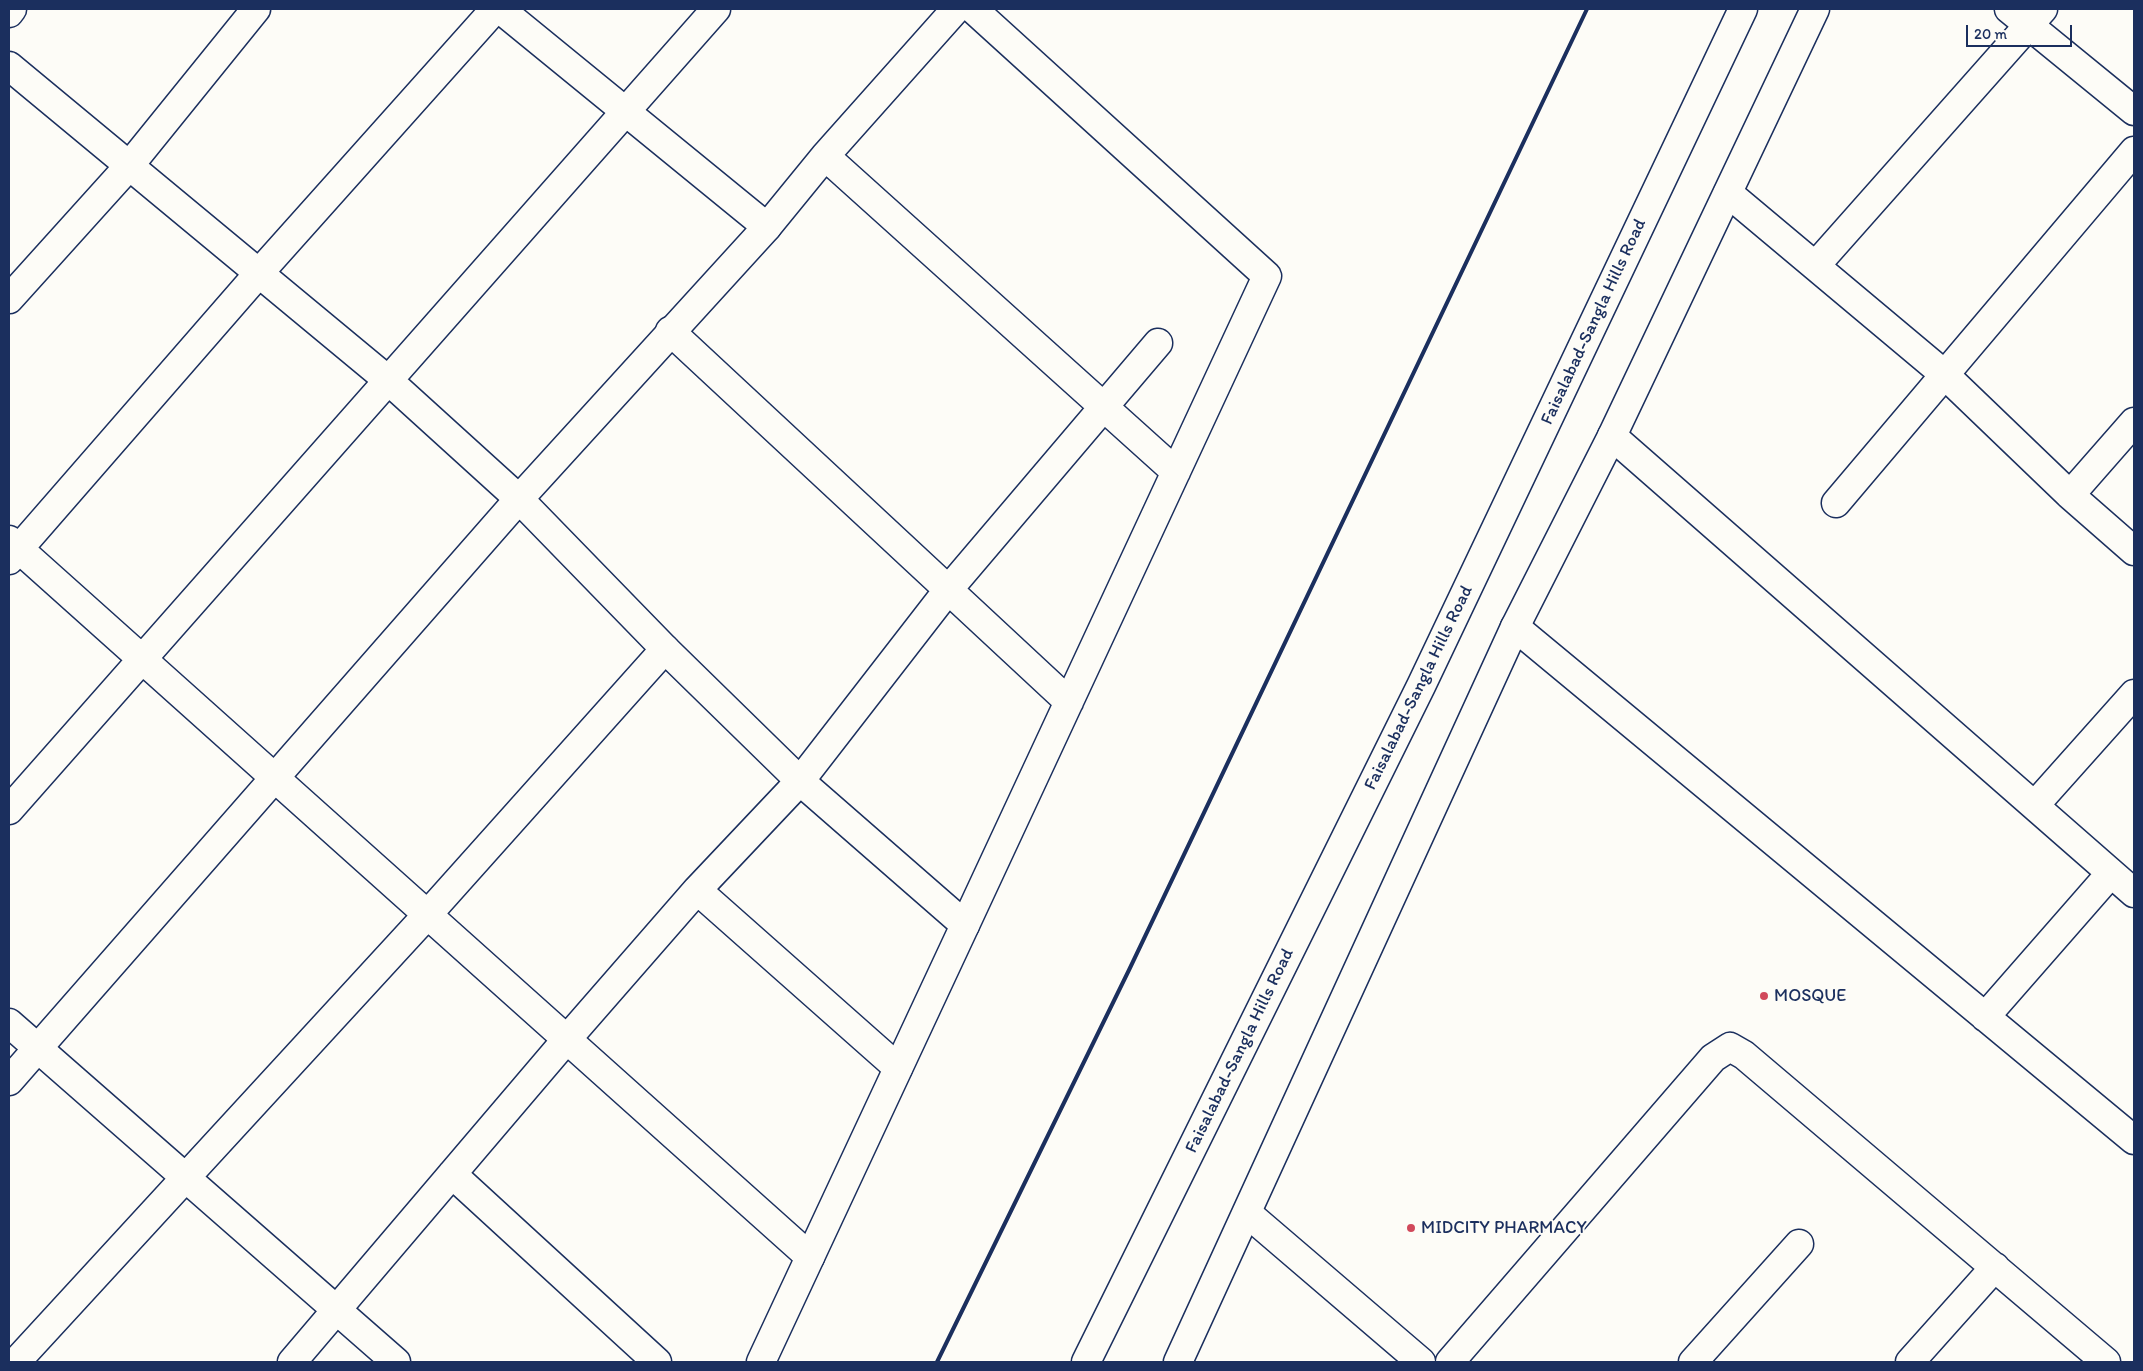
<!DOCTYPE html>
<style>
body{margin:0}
#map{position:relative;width:2143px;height:1371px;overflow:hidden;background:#fdfcf7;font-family:Itim,sans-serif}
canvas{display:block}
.frame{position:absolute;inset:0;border:10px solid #1b2f5e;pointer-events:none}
.scale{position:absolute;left:1966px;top:25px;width:106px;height:22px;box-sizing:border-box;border:2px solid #1b2f5e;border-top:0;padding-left:6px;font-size:15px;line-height:18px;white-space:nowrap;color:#1b2f5e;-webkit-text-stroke:4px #fdfcf7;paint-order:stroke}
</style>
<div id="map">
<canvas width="2143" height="1371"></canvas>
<div class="frame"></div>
<div class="scale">20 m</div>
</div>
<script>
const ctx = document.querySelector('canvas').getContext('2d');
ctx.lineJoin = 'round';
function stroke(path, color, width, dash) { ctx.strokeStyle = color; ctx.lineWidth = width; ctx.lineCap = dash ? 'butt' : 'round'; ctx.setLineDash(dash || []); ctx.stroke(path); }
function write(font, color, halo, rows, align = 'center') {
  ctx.font = font + ' Itim,sans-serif'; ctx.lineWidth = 4; ctx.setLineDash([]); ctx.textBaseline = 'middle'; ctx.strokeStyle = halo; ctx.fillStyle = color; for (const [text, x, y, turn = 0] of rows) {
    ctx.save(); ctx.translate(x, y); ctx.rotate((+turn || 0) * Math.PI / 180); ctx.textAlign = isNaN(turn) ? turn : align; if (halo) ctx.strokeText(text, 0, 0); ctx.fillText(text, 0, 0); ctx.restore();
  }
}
const street = new Path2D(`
 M2009,9L2134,111
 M9,13L12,9
 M9,66L389,381L519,499
 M825,156L1176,472
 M1728,193L1944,374L2070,495L2134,551
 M767,227L825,156L956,9
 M1816,265L2043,9
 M9,299L129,166L256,9
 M670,331L1069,702
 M1612,436L2134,893
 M2070,495L2134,422
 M1836,503L2134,151
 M9,540L810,1257
 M9,560L259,273L495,9
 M1515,627L2134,1140
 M2035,805L2134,694
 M9,810L716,9
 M697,890L898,1068
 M965,925L1267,276L973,9
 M1985,1017L2111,873
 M9,1023L396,1362
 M452,1174L657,1362
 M1247,1213L1421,1362
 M16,1362L428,914L665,649
 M292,1362L567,1039L697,890L800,781L948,590L1158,343
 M1450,1362L1713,1058L1730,1047L1744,1055L2106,1362
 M1693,1362L1799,1244
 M1910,1362L1995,1267`);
const secondary = new Path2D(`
 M519,499L665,649L800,781L965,925L761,1362
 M9,1081L519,499L767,227L500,9
 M1086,1362L1421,686L1743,9
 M1178,1362L1515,627L1612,436L1815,9`);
stroke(street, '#1b2f5e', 31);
stroke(secondary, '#1b2f5e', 31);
stroke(street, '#fdfcf7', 28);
stroke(secondary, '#fdfcf7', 28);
stroke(new Path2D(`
 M937,1362L1129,970L1587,9`), '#1b2f5e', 4);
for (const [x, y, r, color] of [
 [1764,996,5,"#d1495b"],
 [1411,1228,5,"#d1495b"]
]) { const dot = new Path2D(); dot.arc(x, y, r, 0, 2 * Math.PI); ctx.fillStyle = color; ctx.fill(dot); stroke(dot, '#fdfcf7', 2); }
write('18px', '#1b2f5e', '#fdfcf7', [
 ["Faisalabad-Sangla Hills Road",1594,322,-65],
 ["Faisalabad-Sangla Hills Road",1419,688,-64],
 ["Faisalabad-Sangla Hills Road",1240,1051,-64]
]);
write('18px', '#1b2f5e', '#fdfcf7', [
 ["MOSQUE",1774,996],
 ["MIDCITY PHARMACY",1421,1228]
], 'left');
</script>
